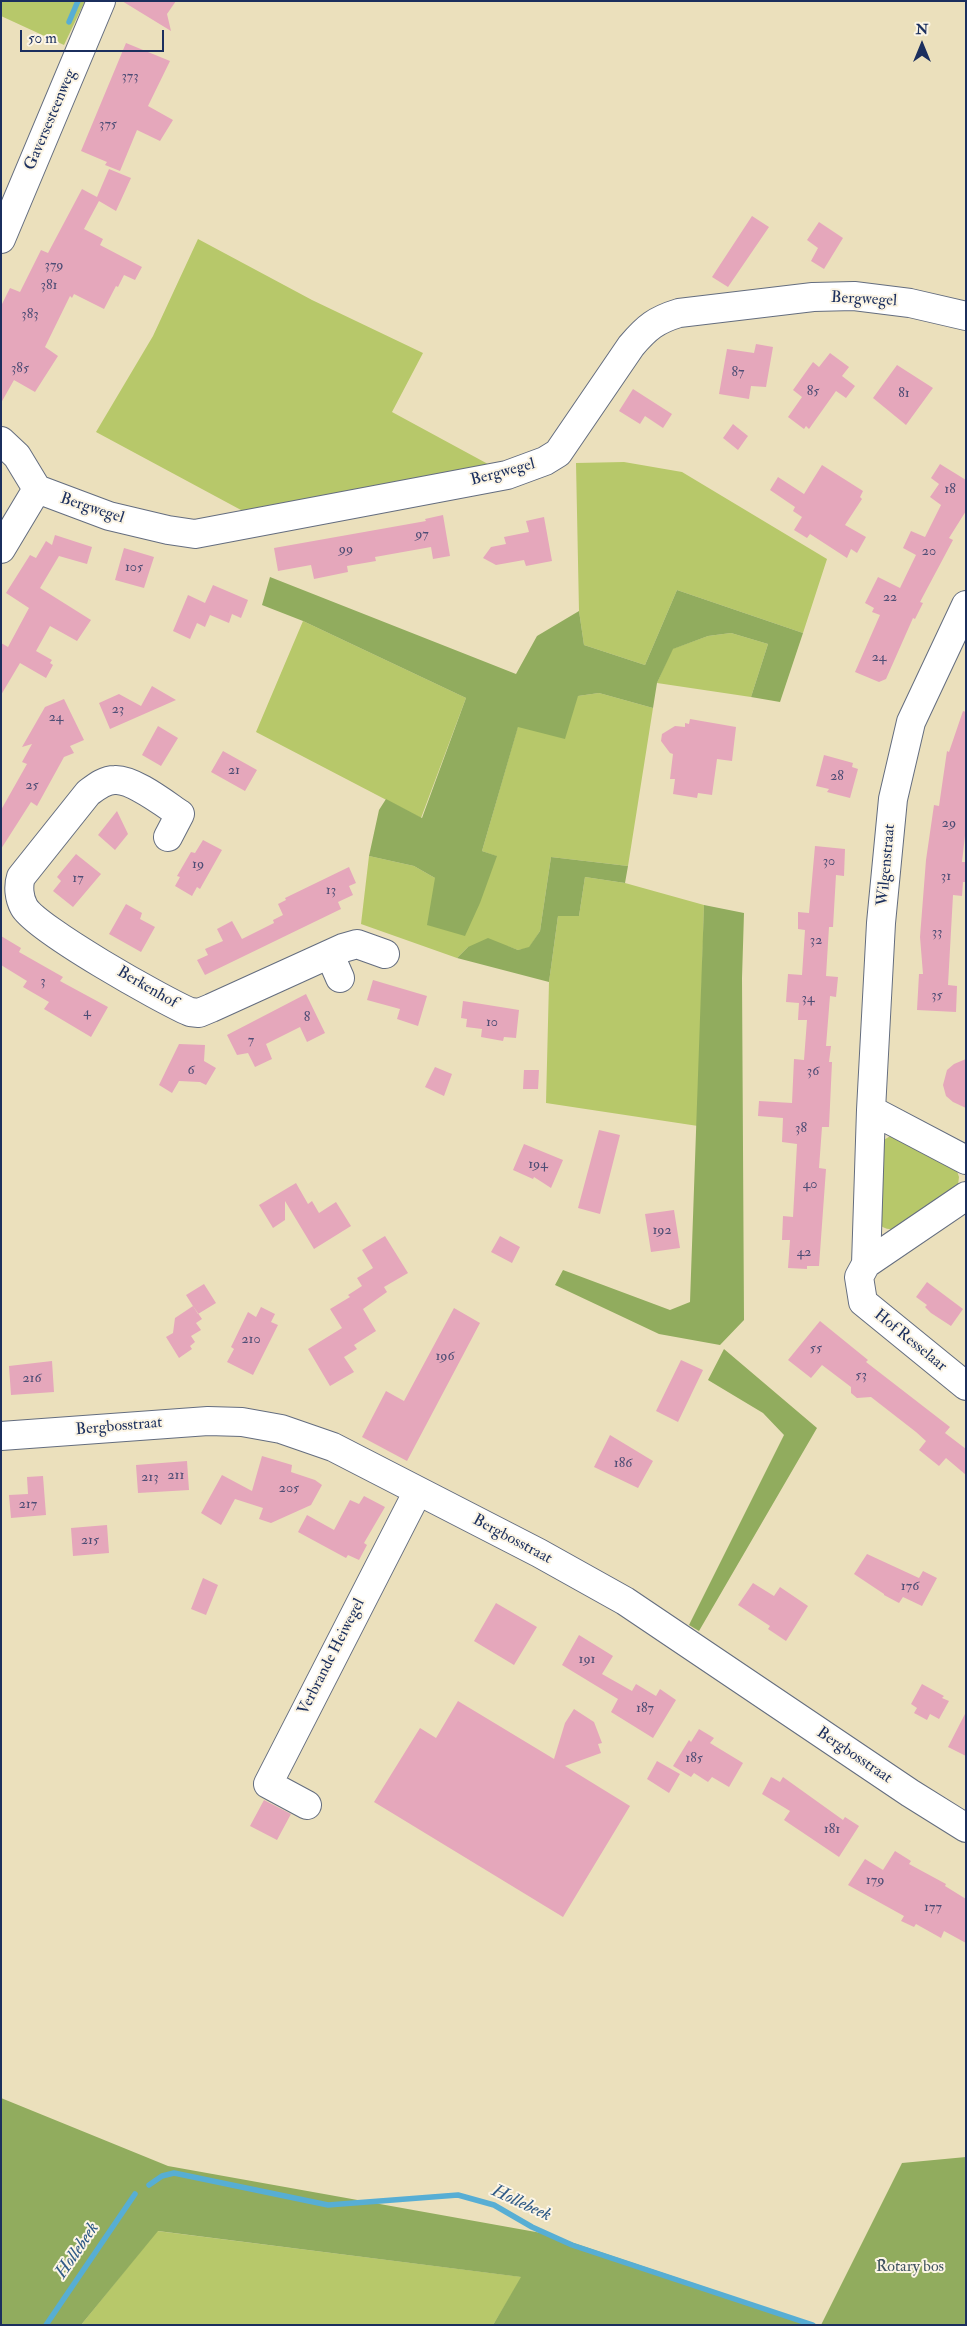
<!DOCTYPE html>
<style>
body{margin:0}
#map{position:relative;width:967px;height:2326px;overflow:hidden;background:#ebe0bc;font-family:"IM FELL Double Pica",serif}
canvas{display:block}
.frame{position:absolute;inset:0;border:2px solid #1b2f5e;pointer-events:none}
.north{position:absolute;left:897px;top:20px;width:50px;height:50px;-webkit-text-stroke:4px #fcf5e5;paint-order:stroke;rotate:0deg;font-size:14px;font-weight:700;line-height:20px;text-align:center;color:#1b2f5e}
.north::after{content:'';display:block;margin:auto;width:18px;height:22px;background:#1b2f5e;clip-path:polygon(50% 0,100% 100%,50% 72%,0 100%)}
.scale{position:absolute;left:20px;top:30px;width:144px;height:22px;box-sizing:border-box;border:2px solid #1b2f5e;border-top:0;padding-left:6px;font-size:15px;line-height:18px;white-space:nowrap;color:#1b2f5e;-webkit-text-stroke:4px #fcf5e5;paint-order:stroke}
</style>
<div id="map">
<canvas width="967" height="2326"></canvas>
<div class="frame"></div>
<div class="north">N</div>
<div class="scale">50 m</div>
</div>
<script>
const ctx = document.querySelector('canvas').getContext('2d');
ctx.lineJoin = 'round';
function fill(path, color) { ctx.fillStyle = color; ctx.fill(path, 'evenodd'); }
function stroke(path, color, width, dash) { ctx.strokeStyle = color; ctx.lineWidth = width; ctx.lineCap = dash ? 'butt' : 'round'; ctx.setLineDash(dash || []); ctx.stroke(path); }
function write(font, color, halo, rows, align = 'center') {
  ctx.font = font + ' "IM FELL Double Pica",serif'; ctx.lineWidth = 4; ctx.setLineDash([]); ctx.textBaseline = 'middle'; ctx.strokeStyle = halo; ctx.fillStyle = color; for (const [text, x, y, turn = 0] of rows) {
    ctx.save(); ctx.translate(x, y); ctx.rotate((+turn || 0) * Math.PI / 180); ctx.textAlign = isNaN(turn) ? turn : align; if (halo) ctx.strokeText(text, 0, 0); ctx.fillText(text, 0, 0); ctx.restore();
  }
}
fill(new Path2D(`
 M1,1H85L64,45L1,16Z
 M198,239L312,300L423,353L392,412L499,470L254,517L96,432L153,336Z
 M624,462L682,472L827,559L803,633L677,590L645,665L584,645L579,611L576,463Z
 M303,621L466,698L421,818L256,732Z
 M731,633L768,644L751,697L657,683L672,649L708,636Z
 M599,693L653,708L628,866L551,857L540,931L529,948L518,950L507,946L468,947L457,958L361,924L369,856L414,866L435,878L496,856L482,851L518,726L578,696Z
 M585,877L625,883L704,905L698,1126L546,1103L549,982L558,916H579Z
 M892,1135L955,1165L959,1177L958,1185L896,1229C886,1230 882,1228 876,1220L882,1141Z
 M157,2231L522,2277L493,2325H81Z`), '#b7c86a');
fill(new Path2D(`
 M270,577L516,674L537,636L579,611L584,645L645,665L677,590L803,633L780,702L751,697L768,644L731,633L708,636L673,649L657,683L653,708L599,693L578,696L565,739L518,727L482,851L497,856L480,903L465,936L427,925L435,878L414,866L369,856L379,810L386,799L422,818L466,698L303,621L262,605Z
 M551,857L628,866L625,883L585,877L579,916H558L549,982L457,958L468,947L488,938L518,950L529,947L540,931Z
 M704,905L744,913L742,978L744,1320L720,1345L659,1334L555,1285L563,1270L670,1310L690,1302Z
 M724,1349L817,1428L699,1631L689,1625L784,1435L763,1413L708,1380Z
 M1,2098L168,2166L547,2234L818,2325H493L521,2277L158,2231L81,2325H1Z
 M966,2157V2325H821L902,2163Z`), '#91ac5e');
stroke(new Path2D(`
 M69,22L78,1
 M149,2185L162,2176L174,2173L328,2205L458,2195L494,2205L532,2227L572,2245L813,2325
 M46,2325L135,2194`), '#57aed4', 5.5);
fill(new Path2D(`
 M122,1H176L167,14L171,31Z
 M126,43L170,61L148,106L173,120L160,141L137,130L120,171L105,165L107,162L81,151Z
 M109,169L131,178L116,211L99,201L84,229L103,239L100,245L142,267L135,280L124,275L118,287L116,286L104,309L74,294L72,298L70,296L45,347L58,356L35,392L14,380L1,403V306L10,288L20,292L41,250L48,253L82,189L97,197Z
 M752,216L769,227L728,287L712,277Z
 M819,222L843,238L824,269L811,261L818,248L807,240Z
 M756,344L773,347L766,387L751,386L749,399L719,394L727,349L754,353Z
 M830,353L849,367L842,376L855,386L846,398L836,391L809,429L806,426L804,429L788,417L802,397L793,390L813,362L819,367Z
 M897,365L933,388L906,425L873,398Z
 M633,389L672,414L663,428L645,416L640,424L619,411Z
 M733,424L748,436L738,450L723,438Z
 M940,464L966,480V511L949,538L953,540L920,602L923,603L915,619L913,618L886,679L879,682L855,672L880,615L872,612L874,608L865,603L878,577L900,588L916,555L903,548L911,531L925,537L941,505L930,497L939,484L931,478Z
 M822,465L863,491L860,497L862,499L845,525L866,537L857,553L851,549L847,558L810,534L807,538L794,530L802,517L793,511L795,507L770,490L778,477L804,494Z
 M443,515L450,556L433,559L431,547L375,557L376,561L347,566L348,572L314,579L311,565L278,571L274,548L426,521L425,519Z
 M544,517L552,561L526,566L524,560L496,565L483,558L491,547L506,544L504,537L529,532L526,521Z
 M55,535L92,547L87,564L59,556L40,588L91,620L77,641L50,626L36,651L52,660L50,663L53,665L46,678L20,663L1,695V643L8,647L29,608L6,593L30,555L36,558L46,541L52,545Z
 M124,548L154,557L144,588L115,580Z
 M213,585L248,600L241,618L232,614L229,623L210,615L205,627L197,623L190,639L173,631L188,595L205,603Z
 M152,686L176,700L110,729L99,703L119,694L141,706Z
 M64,699L84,740L70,746L74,753L64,757L37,806L31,802L1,849V810L27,764L22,762L32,744L22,747L45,707Z
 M963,711L966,712V827L962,862H966L965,882H963L962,896L953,895L948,985L957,986L956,1012L917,1010L919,974H923L920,937L926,860L934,805L939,806L947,751L949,752Z
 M690,719L736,727L732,761L717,759L712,795L698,793L697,798L673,794L675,779H670L673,754L670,753L661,741L662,734L675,726L685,727V723L689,724Z
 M158,726L178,738L161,766L142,755Z
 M223,751L257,770L245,791L211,772Z
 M824,755L853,763L852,767L858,769L850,798L827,792L829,789L816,786Z
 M117,811L128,834L115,850L98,835Z
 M203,840L222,850L200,889L197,887L192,896L175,886L180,877L177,876L191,852L195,853Z
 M815,846L845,849L844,876L836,875L833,927H829L826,976L838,977L836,997L830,996L826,1046H831L829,1062H832L829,1127H822L819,1168L826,1169L819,1266H807V1269L788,1268L790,1240H782L783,1216L793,1217L797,1144L782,1142L783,1118L758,1116L759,1101L792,1103L794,1059L804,1060L807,1020H798L799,1003L786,1002L788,974L802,975L805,930L798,929V912L809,913Z
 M76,854L101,874L73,907L53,891L61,881L57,877Z
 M349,867L356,883L349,886L353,895L338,902L341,909L205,975L197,960L208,955L205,949L223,941L217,929L232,921L242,939L274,923L273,920L283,915L278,904L286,900L285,898Z
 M126,904L142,913L140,919L155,927L141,952L109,934Z
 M1,936L21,948L19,952L63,977L60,981L108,1007L91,1037L44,1009L49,1002L23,987L27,981L1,965Z
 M373,980L427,996L418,1026L397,1019L400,1009L367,1000Z
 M306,994L325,1033L307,1042L300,1027L266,1044L272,1059L255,1067L248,1053L237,1055L227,1035Z
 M463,1001L519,1010L516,1038L504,1037L503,1041L481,1037L482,1029L466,1027L467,1019L461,1018Z
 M179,1044L205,1045L204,1061L216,1068L206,1085L200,1082L179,1081L172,1093L159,1085Z
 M966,1059V1108L953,1102L946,1096L943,1085L947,1070L954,1064Z
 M435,1067L452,1074L444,1096L425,1087Z
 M524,1070H539L538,1089H523Z
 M599,1130L620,1135L600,1214L578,1208Z
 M524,1144L563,1160L551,1188L534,1177L533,1179L513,1170Z
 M296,1183L308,1204L312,1201L319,1213L336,1202L351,1226L314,1249L285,1201V1220L273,1228L259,1205Z
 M674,1210L680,1248L651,1252L645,1214Z
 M385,1236L408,1273L384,1287L387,1292L363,1309L376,1331L354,1345L357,1349L344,1357L354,1372L330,1386L308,1349L342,1328L330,1309L350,1297L348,1295L362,1286L357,1278L373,1268L362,1250Z
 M500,1236L520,1247L512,1263L491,1252Z
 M927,1282L963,1309L951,1326L931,1313L925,1307L927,1305L916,1297Z
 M204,1284L216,1303L198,1314L186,1295Z
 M193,1306L202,1319L196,1323L201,1330L191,1336L195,1342L190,1346L192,1349L179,1358L166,1337L173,1333L175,1318Z
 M261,1307L275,1314L271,1322L278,1325L253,1375L227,1362L234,1349L231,1347L248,1312L256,1317Z
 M454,1308L480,1323L407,1461L362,1437L386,1391L404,1401Z
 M820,1321L868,1360L866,1362L950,1427L945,1433L966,1449V1475L946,1458L939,1466L919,1450L926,1441L916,1432L871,1397L857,1398L851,1393V1387L822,1365L811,1378L788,1360Z
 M681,1360L703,1370L678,1422L656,1411Z
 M52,1361L54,1392L11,1395L9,1366Z
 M610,1435L653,1461L638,1488L594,1467Z
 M262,1456L292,1465L291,1472L315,1480L322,1485L311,1505L271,1523L259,1519L263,1508L235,1499L221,1525L201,1513L222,1475L252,1491Z
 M187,1461L189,1490L138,1493L136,1465Z
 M43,1476L46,1515L11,1518L9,1495L28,1494L27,1477Z
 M364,1496L385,1507L364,1543L367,1545L359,1560L348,1555L346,1558L298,1532L307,1515L334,1530L350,1500L359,1504Z
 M107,1525L109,1553L73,1556L71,1528Z
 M867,1554L919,1578L923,1571L937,1578L922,1606L903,1597L899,1603L884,1595V1594L854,1574Z
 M203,1578L218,1585L206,1615L191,1609Z
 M753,1583L774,1596L780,1587L808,1606L786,1641L768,1629L770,1626L738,1605Z
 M496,1603L537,1627L514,1665L474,1641Z
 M579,1635L613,1656L602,1674L632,1691L636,1684L656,1696L660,1689L676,1700L653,1738L611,1712L618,1699L562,1665Z
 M922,1684L944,1696L942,1698L949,1701L939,1719L930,1714L927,1720L914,1713L917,1708L911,1704Z
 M458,1701L554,1759L565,1723L574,1709L594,1722L602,1743L598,1744L601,1753L565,1766L630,1806L563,1917L374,1802L420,1728L436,1738Z
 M966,1712V1756L948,1747Z
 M699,1729L714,1738L710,1743L743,1763L729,1787L712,1777L708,1782L694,1773L691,1777L673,1766L689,1740L691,1742Z
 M657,1761L680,1774L669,1793L647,1779Z
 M771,1777L780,1782L783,1777L843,1820L845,1817L859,1826L839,1857L784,1820L790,1811L762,1794Z
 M264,1800L291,1814L277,1840L250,1826Z
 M895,1851L911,1861L909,1864L946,1884L945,1886L966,1899V1943L944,1931L941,1938L916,1924L914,1927L901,1921L904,1916L848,1885L865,1859L883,1870Z`), '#e5a7bb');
const minor = new Path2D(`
 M1,239L101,1
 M1,441L17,456L37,489L109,516L168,530L195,534L507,475L545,461L558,453L631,346C647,327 656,320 679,313L813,297L854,296L910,303L966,316
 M1,549L37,489
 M168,837L180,814C165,804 133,779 115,780C104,780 96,787 88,793L21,877C18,886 19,898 24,907C36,929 162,1000 190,1012L199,1013L211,1008L343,948L357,944L385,954
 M330,955L340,978
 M871,1110L966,1160
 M966,1196L866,1264L859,1277L863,1302L966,1386
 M866,1264L871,1110L881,923L893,799L911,722L966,605
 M1,1436L208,1421L242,1422L281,1429L333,1447L539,1553L625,1601L910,1793L966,1828
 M307,1805L268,1784L418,1491`);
stroke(minor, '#646d7f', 30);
stroke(minor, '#fff', 28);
write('14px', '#4e4d75', null, [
 ["373",130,77],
 ["375",108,125],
 ["379",54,266],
 ["381",49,286],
 ["383",30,315],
 ["385",20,369],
 ["87",738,373],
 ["85",813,392],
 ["81",904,394],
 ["18",950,490],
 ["97",422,535],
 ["99",346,550],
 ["20",929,552],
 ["105",134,568],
 ["22",890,598],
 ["24",879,658],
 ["23",118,710],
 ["24",56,718],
 ["21",234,771],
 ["28",837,777],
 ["25",32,786],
 ["29",949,824],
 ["30",829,862],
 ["19",198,865],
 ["31",946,877],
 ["17",78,879],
 ["13",331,891],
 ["33",937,933],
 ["32",816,941],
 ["3",43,982],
 ["35",937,996],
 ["34",808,999],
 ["4",87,1013],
 ["8",307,1018],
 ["10",492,1023],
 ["7",251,1041],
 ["6",191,1071],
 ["36",813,1072],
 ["38",801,1129],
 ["194",538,1165],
 ["40",810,1185],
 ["192",662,1231],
 ["42",804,1253],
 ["210",251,1340],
 ["55",816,1349],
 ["196",445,1357],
 ["53",861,1376],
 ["216",32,1379],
 ["186",623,1464],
 ["211",176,1476],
 ["213",150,1478],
 ["205",289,1489],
 ["217",28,1505],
 ["215",90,1541],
 ["176",910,1587],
 ["191",587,1660],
 ["187",645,1709],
 ["185",694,1759],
 ["181",832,1830],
 ["179",875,1881],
 ["177",933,1908]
]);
write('16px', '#1b2f5e', '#fcf5e5', [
 ["Gaversesteenweg",51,120,-67],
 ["Bergwegel",864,300,3],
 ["Bergwegel",503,473,-15],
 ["Bergwegel",92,509,18],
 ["Wilgenstraat",887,865,-85],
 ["Berkenhof",147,988,30],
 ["Hof Resselaar",910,1341,39],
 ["Bergbosstraat",119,1427,-5],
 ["Bergbosstraat",512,1540,28],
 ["Verbrande Heiwegel",332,1657,-63],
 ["Bergbosstraat",854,1756,34]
]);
write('16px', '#425561', '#fcf5e5', [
 ["Rotary bos",910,2268]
]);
write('italic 18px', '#305b87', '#fcf5e5', [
 ["Hollebeek",521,2204,25],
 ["Hollebeek",78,2251,-56]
]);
</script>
